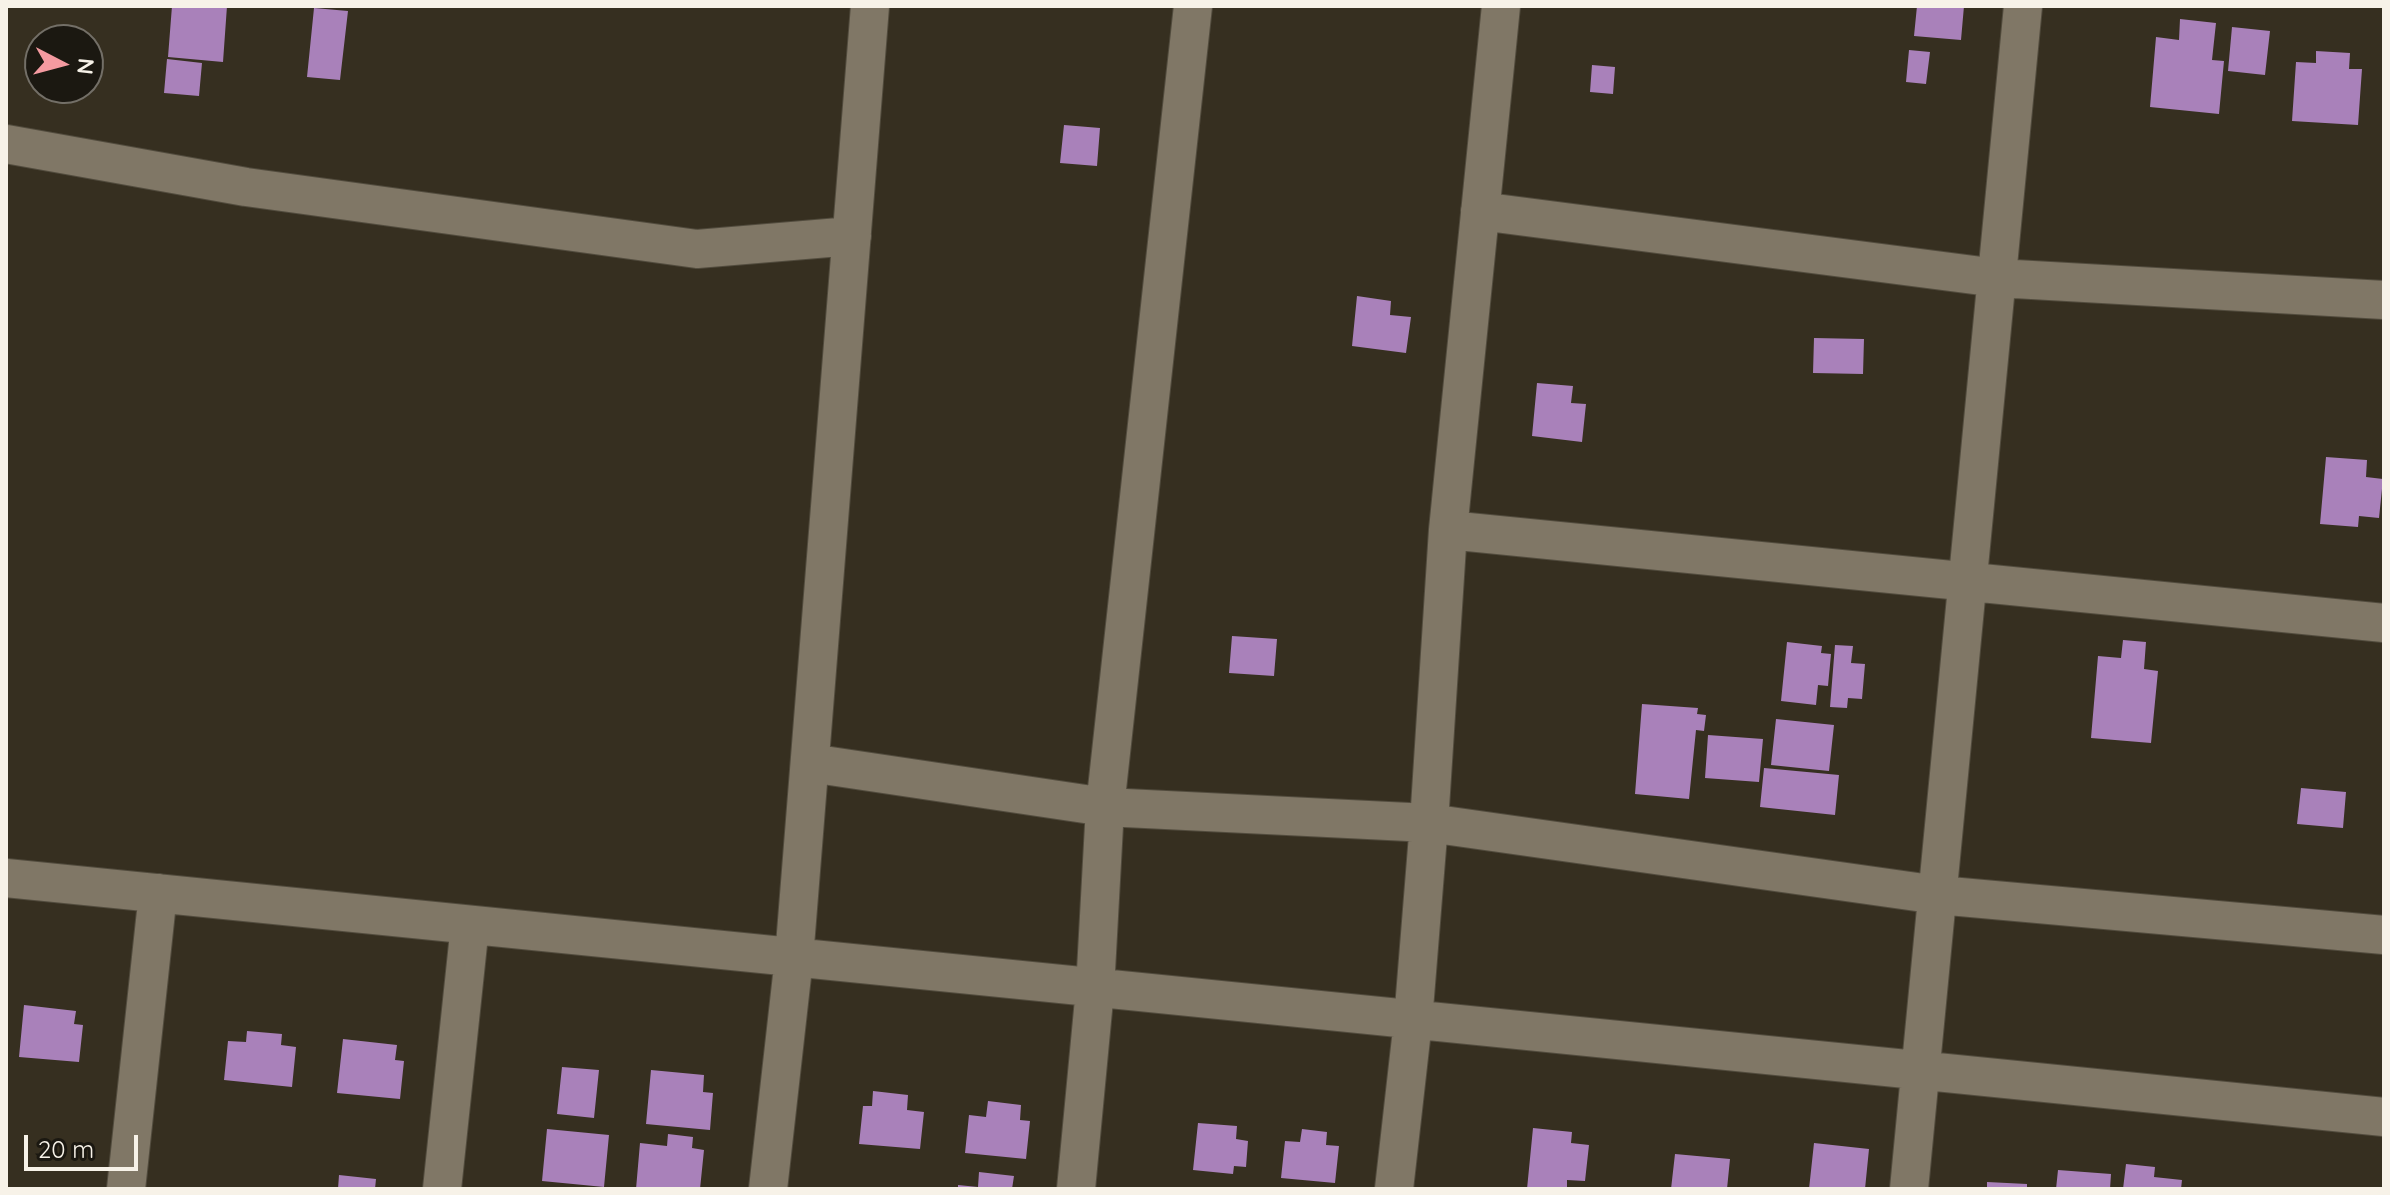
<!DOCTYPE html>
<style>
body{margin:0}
#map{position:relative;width:2390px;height:1195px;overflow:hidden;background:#362f20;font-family:Quicksand,sans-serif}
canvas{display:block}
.frame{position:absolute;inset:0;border:8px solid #f7f2e8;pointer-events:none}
.north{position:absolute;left:24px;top:24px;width:80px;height:80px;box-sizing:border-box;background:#1b1811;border:2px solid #736f67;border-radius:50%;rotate:96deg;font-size:22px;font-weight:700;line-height:32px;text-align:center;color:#f7f2e8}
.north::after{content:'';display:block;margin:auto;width:28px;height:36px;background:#f49aa0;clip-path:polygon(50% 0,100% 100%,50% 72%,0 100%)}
.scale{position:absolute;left:24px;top:1135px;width:114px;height:36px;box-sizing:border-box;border:4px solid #f7f2e8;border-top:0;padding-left:10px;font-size:24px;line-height:28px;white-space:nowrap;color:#f7f2e8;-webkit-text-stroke:6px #1b1811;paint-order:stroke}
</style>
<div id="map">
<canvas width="2390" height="1195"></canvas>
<div class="frame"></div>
<div class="north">N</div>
<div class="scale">20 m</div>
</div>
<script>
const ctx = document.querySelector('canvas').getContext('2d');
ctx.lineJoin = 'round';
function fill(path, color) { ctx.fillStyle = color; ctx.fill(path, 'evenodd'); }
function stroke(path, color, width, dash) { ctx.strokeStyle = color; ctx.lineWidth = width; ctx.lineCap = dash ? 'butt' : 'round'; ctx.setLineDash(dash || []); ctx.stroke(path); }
fill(new Path2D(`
 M172,6H227L223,62L168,57Z
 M1917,6H1964L1961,40L1914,36Z
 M314,8L348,11L340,80L307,77Z
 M2180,19L2216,23L2212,60L2224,61L2219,114L2150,107L2156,37L2179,40Z
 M2232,27L2270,31L2265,75L2228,71Z
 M1909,50L1930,52L1926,84L1906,82Z
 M2316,51L2350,53L2349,69H2362L2358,125L2292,121L2296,62L2316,63Z
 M167,59L202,63L199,96L164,93Z
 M1592,65L1615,67L1613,94L1590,92Z
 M1064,125L1100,128L1097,166L1060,163Z
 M1357,296L1391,301L1390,315L1411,317L1406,353L1352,346Z
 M1814,338L1864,339L1863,374L1813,373Z
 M1537,383L1573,386L1571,403L1586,404L1582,442L1532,436Z
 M2326,457L2367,460L2366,477L2383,479L2379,518L2359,516L2358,527L2320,524Z
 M1232,636L1277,639L1274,676L1229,673Z
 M2123,640L2146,642L2144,669L2158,671L2151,743L2091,738L2098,656L2121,658Z
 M1787,642L1822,646L1821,653L1831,654L1828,686L1818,685L1816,705L1781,701Z
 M1835,645L1853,646L1851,663L1865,664L1862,699L1848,698L1847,708L1830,707Z
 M1642,704L1698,708L1697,714L1706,715L1704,731L1696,730L1689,799L1635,794Z
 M1776,719L1834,725L1829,771L1771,765Z
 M1708,735L1763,739L1759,782L1705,778Z
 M1764,768L1839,775L1835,815L1760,807Z
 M2301,788L2346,792L2343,828L2297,824Z
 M24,1005L76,1011L74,1024L83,1025L79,1062L19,1057Z
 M247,1031L282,1034L281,1045L296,1047L292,1087L224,1080L228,1041L246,1042Z
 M343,1039L397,1045L395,1060L404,1061L400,1099L337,1093Z
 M562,1067L599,1070L594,1118L557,1114Z
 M651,1070L704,1075L703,1092L713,1093L710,1130L646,1124Z
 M873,1091L908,1095L907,1110L924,1112L920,1149L859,1144L863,1106H872Z
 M988,1101L1021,1105L1020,1120L1030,1121L1026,1159L965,1153L969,1115L986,1117Z
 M1198,1123L1237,1126L1236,1139L1248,1141L1246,1167L1234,1166L1233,1174L1193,1170Z
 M1533,1128L1572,1132L1571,1143L1589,1145L1585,1181L1567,1180V1189H1527Z
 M547,1129L609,1135L604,1187L542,1181Z
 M1302,1129L1327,1132L1326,1145L1339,1146L1335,1183L1281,1178L1285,1141L1300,1142Z
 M668,1134L693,1137L692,1148L704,1150L700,1189H636L640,1143L667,1146Z
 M1814,1143L1869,1149L1865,1189H1809Z
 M1675,1154L1730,1159L1727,1189H1671Z
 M2126,1164L2155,1167L2154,1177L2182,1180L2181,1189H2123Z
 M2058,1170L2111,1174L2110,1189H2056Z
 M979,1172L1014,1176L1012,1189H958V1185L978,1187Z
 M339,1175L376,1179L375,1189H338Z
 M1987,1182L2027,1184V1189H1987Z`), '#a981ba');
const minor = new Path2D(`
 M6,144L246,187L697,249L852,236
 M1480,211L1997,278L2384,300
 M1448,530L2384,623
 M810,763L1105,807L1429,823L1938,895L2384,935
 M6,878L2384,1117
 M126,1189L158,893
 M442,1189L470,925
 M768,1189L794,958L870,6
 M1076,1189L1095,989L1105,807L1193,6
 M1394,1189L1413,1021L1429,823L1448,530L1501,6
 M1909,1189L2023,6`);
stroke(minor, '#524c3e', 40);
stroke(minor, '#807766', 38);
</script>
